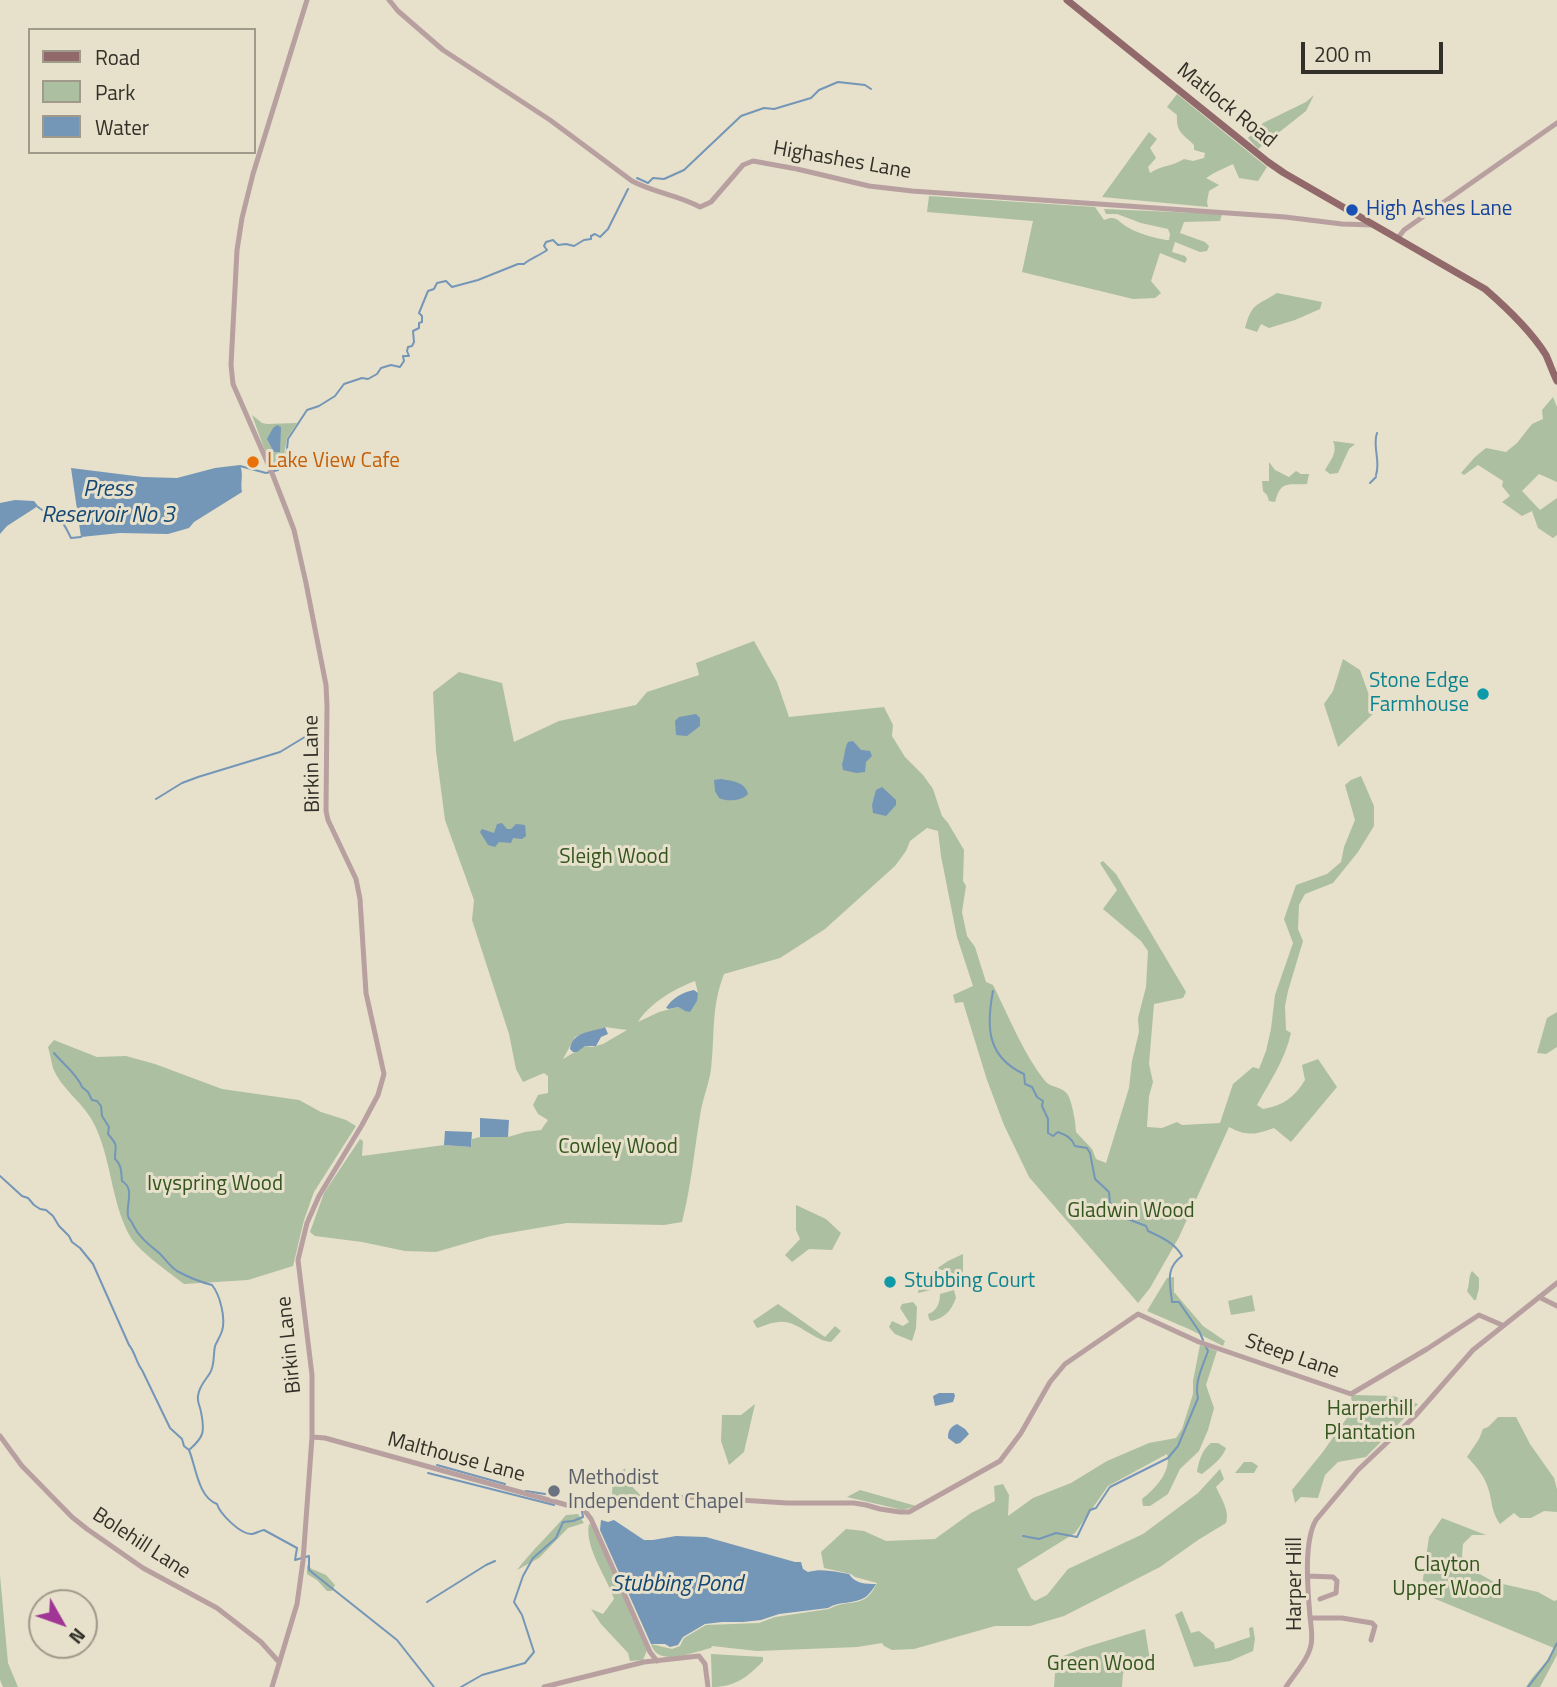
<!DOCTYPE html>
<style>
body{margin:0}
#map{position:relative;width:1557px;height:1687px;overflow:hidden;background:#e7e0cb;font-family:"Titillium Web",sans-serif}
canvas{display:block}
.legend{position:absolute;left:28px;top:28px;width:228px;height:126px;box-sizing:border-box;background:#e7e0cb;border:2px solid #9f9a8a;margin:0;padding:9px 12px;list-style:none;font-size:21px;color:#323028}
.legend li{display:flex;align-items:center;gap:14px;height:35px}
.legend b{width:35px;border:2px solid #9f9a8a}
.north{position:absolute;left:28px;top:1589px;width:70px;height:70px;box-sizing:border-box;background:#e7e0cb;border:2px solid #9f9a8a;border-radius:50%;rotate:130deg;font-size:19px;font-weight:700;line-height:28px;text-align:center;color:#323028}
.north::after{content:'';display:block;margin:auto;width:24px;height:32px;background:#a03595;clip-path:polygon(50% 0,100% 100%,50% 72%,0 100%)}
.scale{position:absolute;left:1301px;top:42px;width:142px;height:32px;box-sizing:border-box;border:4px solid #323028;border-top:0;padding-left:9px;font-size:21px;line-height:24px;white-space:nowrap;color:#323028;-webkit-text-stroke:5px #e7e0cb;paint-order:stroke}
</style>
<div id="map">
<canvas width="1557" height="1687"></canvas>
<ul class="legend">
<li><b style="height:9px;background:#92696a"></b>Road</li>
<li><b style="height:19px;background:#acbfa1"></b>Park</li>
<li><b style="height:19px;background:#7496b7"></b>Water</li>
</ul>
<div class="north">N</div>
<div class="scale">200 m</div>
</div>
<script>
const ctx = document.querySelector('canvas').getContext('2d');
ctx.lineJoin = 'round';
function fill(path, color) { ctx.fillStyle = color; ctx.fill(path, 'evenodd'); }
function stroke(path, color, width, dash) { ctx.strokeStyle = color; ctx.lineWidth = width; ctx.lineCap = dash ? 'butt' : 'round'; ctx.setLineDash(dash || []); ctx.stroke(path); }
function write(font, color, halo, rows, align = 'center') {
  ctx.font = font + ' "Titillium Web",sans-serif'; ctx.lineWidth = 6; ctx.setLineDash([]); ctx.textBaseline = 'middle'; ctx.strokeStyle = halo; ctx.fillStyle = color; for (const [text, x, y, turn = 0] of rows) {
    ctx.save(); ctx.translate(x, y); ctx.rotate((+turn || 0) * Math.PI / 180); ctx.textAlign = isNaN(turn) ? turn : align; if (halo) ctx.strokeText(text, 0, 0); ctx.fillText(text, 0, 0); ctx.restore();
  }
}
fill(new Path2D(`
 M1177,94L1267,167L1258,181L1239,178L1233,164L1214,173L1206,178L1219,185L1209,191L1207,202L1208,207L1102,197L1149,132L1157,139L1150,148L1156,158L1148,167L1150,173C1160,166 1173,166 1184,159L1193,161L1204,158L1205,153L1194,150V145C1182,133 1176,132 1177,115L1167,107Z
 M1314,95L1306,111L1258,149L1248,138L1263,123L1306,102Z
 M929,196L1095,207L1104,220C1117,214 1118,222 1129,228C1137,233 1160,240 1169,240L1170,234L1168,229L1141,223L1117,214H1106L1104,209L1222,214L1220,221L1184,222L1180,233L1205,242L1209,246L1207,251L1200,252L1175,242L1172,252L1185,256L1187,259L1185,263L1160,253L1151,281L1161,293L1155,298L1133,299L1022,272L1033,221L927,212Z
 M1277,293L1322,302L1320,309L1295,320L1269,328L1261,324L1257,332L1245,328C1252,303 1256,306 1277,293Z
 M1553,397L1557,407V482L1539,474L1522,491L1540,510L1557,498V535L1553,538L1538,528L1532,511L1522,516L1502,502L1510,496L1502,486L1503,481L1478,465L1464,475L1461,473L1475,457L1486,448L1506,452L1517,443L1532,424L1543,419L1542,410Z
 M252,415L262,423L267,424L297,423L287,438L283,461L280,459L274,469L265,451Z
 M1333,441L1355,444L1349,449L1338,473L1330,474L1325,470C1331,460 1338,452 1333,441Z
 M1269,462L1275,470L1289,477L1296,471L1301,474H1309L1307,484C1287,485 1281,480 1275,502L1269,501L1267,495L1263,491L1262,481H1269Z
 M754,641L777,682L789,717L884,707L893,725L892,736L905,757L923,775L933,789L942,816L948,823L964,850L963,881L966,886L962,912L967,936L975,947L986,982L993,985C1009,1017 1023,1053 1045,1081C1051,1088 1062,1086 1068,1095C1072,1102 1076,1124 1076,1132L1092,1149L1096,1159L1106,1163L1129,1088L1132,1061L1139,1032L1138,1018L1146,987L1148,951L1141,941L1103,909L1117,890L1100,863L1103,861L1116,874L1186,992L1183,998L1154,1004L1149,1064L1153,1082L1149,1096L1147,1127L1162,1128L1177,1122L1182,1125L1220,1123L1233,1084L1253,1067L1259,1069L1266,1051L1271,1029L1275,995L1293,943L1284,919L1296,885L1327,874L1341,862L1344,847L1355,820L1345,785L1351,780L1361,776L1374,806V826L1358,852L1333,883L1305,894L1299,905L1298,929L1303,941L1288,991L1285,1006L1286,1030L1291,1033C1285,1060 1270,1081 1257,1105L1263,1109C1283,1106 1295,1097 1305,1080L1302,1065L1318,1059L1337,1087L1291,1142L1274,1128C1255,1135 1246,1136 1229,1127L1179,1237L1150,1288L1138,1303L1029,1177L1004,1125L987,1080L963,1002L955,1003L953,995L973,986L957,937L941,856L938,831L927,828L910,841L906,851L895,866L825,929L780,958L724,974C711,1007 715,1035 711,1069C709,1085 702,1100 700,1116C694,1152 691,1187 682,1222L664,1225L567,1223L491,1236L436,1252L405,1251L362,1242L315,1236L310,1232L324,1193L360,1139L363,1141L362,1156L444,1145L471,1147L472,1139L480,1137H508L525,1132L541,1130L548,1120L538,1114L533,1105L538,1095L548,1093V1076L544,1073L523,1082L516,1069L509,1034L472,920L474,900L445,820L436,751L433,692L459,672L502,683L514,742L559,721L636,705L647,692L699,675L696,663ZM695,981L698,993L685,1011L678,1007L659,1012L638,1022C650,1003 674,989 695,981ZM605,1027L627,1030L603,1044L592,1047L585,1046L563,1059L575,1037Z
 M1343,659L1360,670L1375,712L1338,747L1324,704L1333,691Z
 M1557,1012V1047L1546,1054L1537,1053L1547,1018Z
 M54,1040L97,1057L126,1056L155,1064L222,1089L299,1100L321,1112L346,1120L356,1126L314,1192L304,1220L293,1266L248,1280L184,1284C170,1273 141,1253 131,1238C110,1202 112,1156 92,1120C81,1101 61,1088 53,1068C51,1061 50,1053 48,1047Z
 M796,1205L826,1219L841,1233L832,1250L809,1249L792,1262L785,1255L800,1239L796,1230Z
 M963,1254V1272L956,1275L949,1271L936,1269L948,1261Z
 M1472,1271L1479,1278V1288L1476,1300H1474L1467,1291C1470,1284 1468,1277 1472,1271Z
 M921,1275L949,1279L952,1285L918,1293Z
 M1174,1277V1292L1203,1326L1225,1341L1223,1346L1191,1330L1147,1311L1167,1278Z
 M954,1290L956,1298C951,1311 945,1318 931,1321L929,1319L928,1314C937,1311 940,1303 940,1294Z
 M1252,1295L1255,1311L1231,1315L1228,1301Z
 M913,1302L917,1307L916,1328L912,1341L895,1334L889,1327L892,1321L903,1326L909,1322L900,1308L902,1304Z
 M778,1304L825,1337L835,1326L841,1331L831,1342C813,1341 798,1320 779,1322C772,1322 764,1326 757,1328L753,1321Z
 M1200,1345L1217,1351L1206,1385L1214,1408L1208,1430L1199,1451L1180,1469L1168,1494L1150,1506H1143L1142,1499C1155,1489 1172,1471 1167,1454L1108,1486L1075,1533L1017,1569L1031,1598L1035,1601L1047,1595L1068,1569L1143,1534L1198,1493L1220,1469L1224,1479L1216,1487C1221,1498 1230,1511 1226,1523L1198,1540L1160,1567L1064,1616L1030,1626H995L914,1649L892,1650L884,1646L882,1643L857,1647L757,1651L712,1646L711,1648C693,1652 658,1668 651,1644L672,1649L680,1646L684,1638L706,1625L759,1623L775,1617L829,1609C851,1597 864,1611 877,1583L855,1577L851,1574L824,1568L821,1552L846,1529L864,1531L886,1541L935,1539L971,1513L995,1501L994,1486L1003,1484L1009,1495L1008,1516L1033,1498L1071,1483L1107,1461L1149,1443L1176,1438L1182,1429L1193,1394V1381Z
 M1353,1395L1393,1396L1418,1404L1366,1457L1338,1462L1325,1475L1318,1498L1301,1497L1295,1503L1292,1490L1322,1453L1354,1408L1351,1398Z
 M755,1404L744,1452L729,1465L721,1441L722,1415H741Z
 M1498,1417H1516L1530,1444L1554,1478L1557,1489V1512L1544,1511L1531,1518H1520L1514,1513L1500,1524C1490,1509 1493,1501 1487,1485C1483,1474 1475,1465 1467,1457L1479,1439L1483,1429L1488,1427Z
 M1211,1443H1218L1226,1448C1222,1459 1211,1467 1202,1474L1197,1472C1199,1460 1202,1450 1211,1443Z
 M1244,1462H1252L1258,1466L1254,1473H1235Z
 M625,1468L626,1480L643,1498H615L612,1494L613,1478Z
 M860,1490L916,1506L903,1510L847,1497Z
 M578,1514L584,1523L568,1528L539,1558L517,1570C532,1550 550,1534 566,1515Z
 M1442,1518L1486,1535H1472L1463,1544L1462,1556L1469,1568L1494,1582L1538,1592L1554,1601L1557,1600V1655L1540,1687H1526C1534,1673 1548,1663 1554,1648L1421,1593L1429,1537Z
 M589,1524L592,1525L647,1650L643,1660L630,1661L628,1653L601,1624L591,1609L603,1614L614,1599C607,1577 584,1547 589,1524Z
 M307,1565L312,1569L326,1575L335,1585L332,1591H327L317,1580L307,1574Z
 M0,1575L8,1663L18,1687H3L0,1680Z
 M1182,1611L1191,1633L1199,1631L1214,1643L1215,1649L1250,1637L1249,1628L1253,1627L1255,1639L1253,1651L1230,1661L1194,1667L1175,1615Z
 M1145,1629L1150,1660L1137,1665L1123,1673L1122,1687H1054L1056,1659L1083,1648Z
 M711,1654L763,1657V1661C748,1677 735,1687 712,1687Z`), '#acbfa1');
fill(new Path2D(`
 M277,425L281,427L280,452H274L267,439L273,428Z
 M240,465C244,475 240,482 242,492L194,522L189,528L168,534L120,533L81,537L71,468L143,477L177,478L215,468Z
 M15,500L34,501L38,506L7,526L0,534V503Z
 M696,714L700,718V726L687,736L676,735L675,721L679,717Z
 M853,741L861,750L870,751L872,756L866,762L865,772L856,773L843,770L842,764C845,757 844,749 848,742Z
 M721,779C731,781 745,781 748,794C742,801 727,802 719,798L715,791L714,780Z
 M882,787L896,800V805L886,816L873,813L872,805L876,790Z
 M502,823L507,829H511L516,824L525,825L526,836L522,839L513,838L511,843L499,842L495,847L488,845L480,832L482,829L494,833L497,824Z
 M694,990L698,993L697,1001L690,1012L685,1011L678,1007L669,1009L666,1008C672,998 683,992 694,990Z
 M605,1027L608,1034L601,1037L596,1046H585L577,1052H573L570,1049C572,1032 591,1032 605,1027Z
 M480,1118L509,1120L508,1137H480Z
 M445,1131L472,1132L471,1147L444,1145Z
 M939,1393H954L955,1396L953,1402L935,1406L933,1396Z
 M957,1424L965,1429L969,1434L960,1443L956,1444L948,1438C948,1431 950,1427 957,1424Z
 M601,1520L608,1522L614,1520L644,1540H653L676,1536L706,1537L795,1562H801L803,1569L808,1572C823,1568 835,1572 849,1574C855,1584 866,1584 876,1584C873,1589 869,1595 864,1598C854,1604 839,1601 828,1608L779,1614L761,1620L743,1622H722L705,1624L683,1637L678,1645L670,1647L665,1644H651L600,1530Z`), '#7496b7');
stroke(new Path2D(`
 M637,178L648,183L653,178L664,179L684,170L741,116L764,108L774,109L811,98L819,90L838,82L865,85L871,89
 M240,466L266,473L278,470L286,459L288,439L307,410L319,406L335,396L344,384L362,378L368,379L377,374L381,368L391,365L400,367L404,361L403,356H409L407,351L408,347L412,346L414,342L413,331L419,328V323L422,322V316L419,313L428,291L434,289L437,283L446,281L452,287L478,280L518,264H524C531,258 539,256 547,250L544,246L546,242L553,240L558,245L566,244L574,246L584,240L591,239V236L595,234L600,237L608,229L628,189
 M1376,475C1381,461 1372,446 1377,433
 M1370,483L1376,477
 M38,507C45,513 54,515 61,521C65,525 68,532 71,538L81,537
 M156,799L182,783L198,777L280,752L318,729
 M993,991C986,1027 987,1057 1024,1074L1025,1084L1032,1087L1037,1097L1043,1101L1042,1106L1048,1119V1133L1053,1136L1058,1132C1066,1135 1072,1138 1075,1146L1087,1148L1090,1153L1095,1179L1109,1192L1110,1203L1114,1206L1122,1205L1125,1218L1146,1226L1148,1231C1161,1237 1175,1243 1182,1256C1165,1268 1170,1283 1172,1302H1179L1199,1331L1203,1340
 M54,1053C63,1064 77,1074 82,1087L88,1092L92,1100L97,1101L101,1106L102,1116L109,1127L108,1134C119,1147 115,1144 115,1159C122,1165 121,1172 122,1181C135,1189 126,1203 128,1216C129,1220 132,1221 133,1225C139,1237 148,1244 158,1252C165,1258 169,1266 177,1271C188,1277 200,1282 212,1285C220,1295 226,1318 222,1331C220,1337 217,1341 215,1346C213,1355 215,1365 210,1373C205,1381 199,1386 198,1396C197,1402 200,1406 201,1412C205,1432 204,1437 189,1450
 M0,1176L22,1196L28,1198L34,1205L40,1209L46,1210L53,1216L59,1226L69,1236L72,1242L80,1248L93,1264L129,1345C135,1352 136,1362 142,1370L170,1428L182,1439L184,1446L189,1450C196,1467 198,1497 217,1504C220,1514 241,1535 252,1534C254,1534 262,1530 264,1530L297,1548L295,1560L309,1556V1570L397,1640L434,1687
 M437,1465L505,1484
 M428,1473L554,1505
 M526,1491L545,1494
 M1023,1536L1039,1539L1056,1533L1077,1537L1090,1510L1096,1508L1110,1487L1168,1458L1178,1446L1198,1398C1194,1382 1203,1366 1208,1351L1205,1345
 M427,1602L486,1565L495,1561
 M461,1687L482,1675L525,1663L534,1652L522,1615L514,1602L523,1576L533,1558L556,1538L563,1522L573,1521L583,1517L582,1511
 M1528,1687L1548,1661L1557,1643`), '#7496b7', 2);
stroke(new Path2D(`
 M389,0L398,11L443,50L550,120L632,181C655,193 678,195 700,207L711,202L743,165L753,161L797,169L869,186L912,191L1285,217L1342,224L1373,225
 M1397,239L1404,230L1557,123
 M1539,1297L1557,1306
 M0,1436L22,1466L72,1517L87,1529L143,1568L217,1608L261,1642L279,1662
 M312,1437L325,1438L574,1507H582L610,1502L693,1497L787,1503H854L866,1505L880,1509L900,1512H909L1000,1461L1021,1433L1050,1382L1065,1364L1138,1314L1199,1342L1351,1394L1427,1349L1479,1315L1502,1325
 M582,1507L591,1519L650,1652L657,1661
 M1308,1576L1333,1577L1337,1581L1336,1593L1320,1599
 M1310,1618H1342L1372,1623L1375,1626L1371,1640
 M272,1687L297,1604L303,1561L312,1437V1375L298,1260L307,1223L319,1196L362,1125L378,1095L384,1074L366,993L360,899L356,879L328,820L326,811L327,706L326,685L306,583L294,530L286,509L272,473L233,384L231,365L237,250L242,218L253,174L307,0
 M544,1687L644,1662L699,1656L705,1664L708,1687
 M1286,1687C1294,1674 1308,1660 1311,1645C1313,1636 1311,1626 1310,1617C1308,1592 1303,1542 1316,1520L1358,1470L1415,1416L1473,1350L1557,1283`), '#b7a09f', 5);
stroke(new Path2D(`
 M1067,0L1268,162L1284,173L1485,289C1507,308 1531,331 1546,355C1550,364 1553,373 1557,381`), '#92696a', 7);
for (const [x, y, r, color] of [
 [1352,210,7,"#1a4fb4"],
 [253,462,7,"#e8710a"],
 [1483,694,7,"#0f9aa8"],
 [890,1282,7,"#0f9aa8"],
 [554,1491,7,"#6b7280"]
]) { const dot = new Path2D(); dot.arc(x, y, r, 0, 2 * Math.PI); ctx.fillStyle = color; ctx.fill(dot); stroke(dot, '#e7e0cb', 2.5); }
write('21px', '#323028', '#e7e0cb', [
 ["Matlock Road",1226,106,39],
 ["Highashes Lane",842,161,10],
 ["Birkin Lane",313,764,-91],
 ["Birkin Lane",290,1345,-96],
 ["Steep Lane",1292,1357,19],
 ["Malthouse Lane",456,1458,15],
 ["Bolehill Lane",141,1544,33],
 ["Harper Hill",1296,1584,-90]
]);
write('21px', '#164399', '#e7e0cb', [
 ["High Ashes Lane",1366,210]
], 'left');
write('21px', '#c56008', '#e7e0cb', [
 ["Lake View Cafe",267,462]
], 'left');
write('21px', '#0d838f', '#e7e0cb', [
 ["Stone Edge",1469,682],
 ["Farmhouse",1469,706],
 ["Stubbing Court",904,1282,"left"]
], 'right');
write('21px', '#34551d', '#e7e0cb', [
 ["Sleigh Wood",614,858],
 ["Cowley Wood",618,1148],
 ["Ivyspring Wood",215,1185],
 ["Gladwin Wood",1131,1212],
 ["Harperhill",1370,1410],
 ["Plantation",1370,1434],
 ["Clayton",1447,1566],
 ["Upper Wood",1447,1590],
 ["Green Wood",1101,1665]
]);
write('21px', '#5b616d', '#e7e0cb', [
 ["Methodist",568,1479],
 ["Independent Chapel",568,1503]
], 'left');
write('italic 23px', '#134774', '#e7e0cb', [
 ["Press",108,490],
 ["Reservoir No 3",108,516],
 ["Stubbing Pond",677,1585]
]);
</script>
